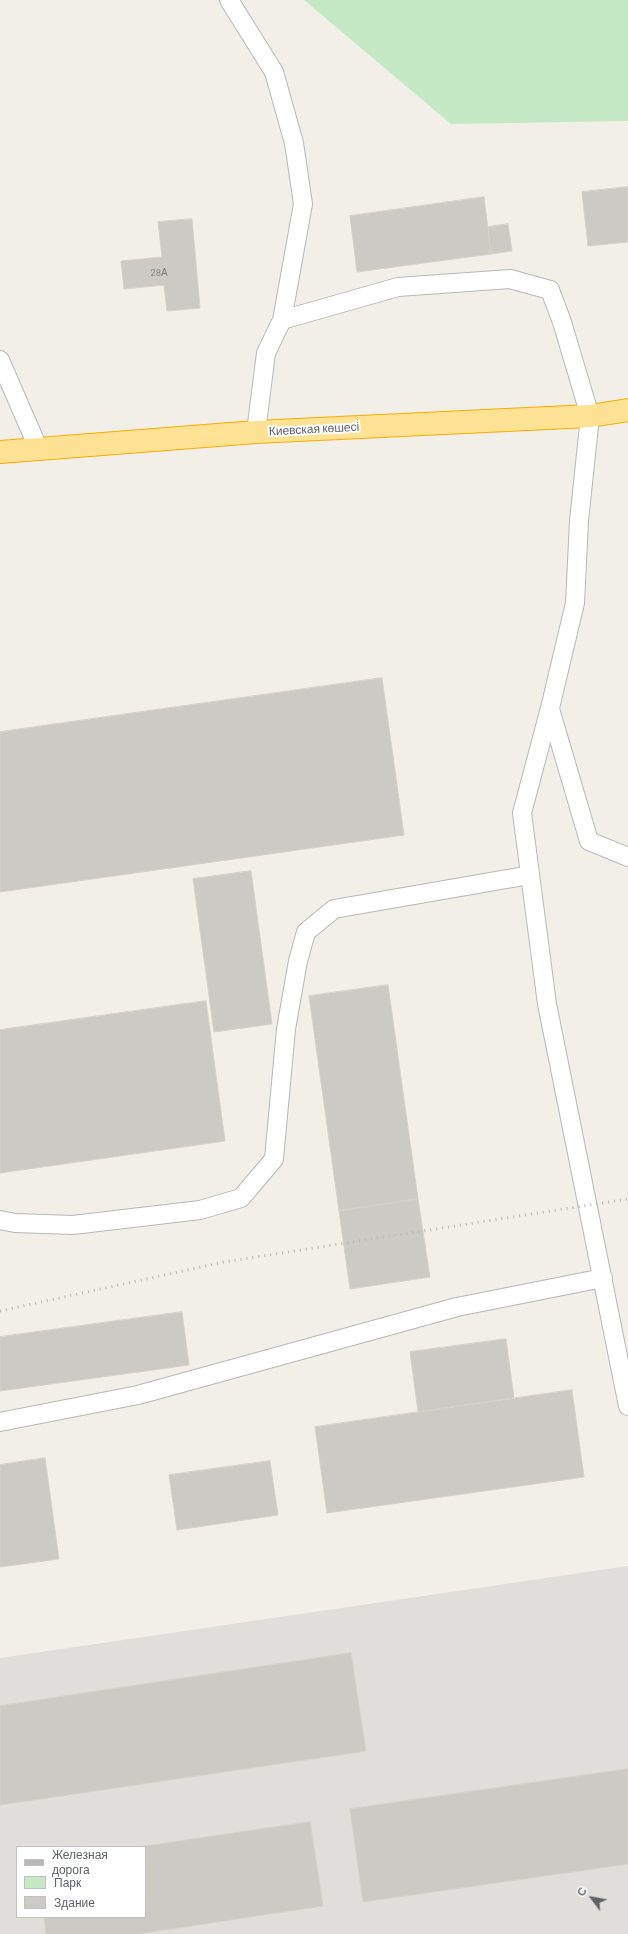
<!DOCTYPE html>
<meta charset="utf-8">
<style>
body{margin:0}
#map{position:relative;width:628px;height:1934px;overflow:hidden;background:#f1efe8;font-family:Barlow,sans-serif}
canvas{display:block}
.legend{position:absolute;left:16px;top:1846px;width:130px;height:72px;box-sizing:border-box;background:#fff;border:1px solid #bfc1c3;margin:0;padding:5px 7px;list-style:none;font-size:12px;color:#5f6368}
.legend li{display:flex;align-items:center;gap:8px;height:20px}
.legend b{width:20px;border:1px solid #bfc1c3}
.north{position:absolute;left:572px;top:1878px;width:40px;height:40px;-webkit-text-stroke:3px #fff;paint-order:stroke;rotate:302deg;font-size:11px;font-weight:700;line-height:16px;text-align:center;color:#5f6368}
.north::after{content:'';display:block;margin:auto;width:14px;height:18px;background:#5f6368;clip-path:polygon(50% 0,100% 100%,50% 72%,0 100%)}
</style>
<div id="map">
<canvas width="628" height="1934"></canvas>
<ul class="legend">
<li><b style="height:5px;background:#b6b7b8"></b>Железная дорога</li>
<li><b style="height:11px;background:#c5e8c5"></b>Парк</li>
<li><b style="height:11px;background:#cccac5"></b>Здание</li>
</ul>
<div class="north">С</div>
</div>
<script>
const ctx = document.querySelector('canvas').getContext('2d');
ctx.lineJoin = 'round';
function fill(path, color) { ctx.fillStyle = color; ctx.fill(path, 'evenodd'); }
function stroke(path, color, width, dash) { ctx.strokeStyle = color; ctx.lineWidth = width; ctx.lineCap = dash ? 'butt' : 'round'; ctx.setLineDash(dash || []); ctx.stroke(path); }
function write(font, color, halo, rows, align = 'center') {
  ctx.font = font + ' Barlow,sans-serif'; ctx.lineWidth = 4; ctx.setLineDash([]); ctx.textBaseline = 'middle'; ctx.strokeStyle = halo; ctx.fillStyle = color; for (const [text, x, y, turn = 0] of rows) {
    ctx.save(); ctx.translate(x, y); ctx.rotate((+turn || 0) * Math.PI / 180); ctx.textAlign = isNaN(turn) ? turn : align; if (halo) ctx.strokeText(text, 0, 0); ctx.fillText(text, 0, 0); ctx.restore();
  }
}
fill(new Path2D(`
 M628,1566V1934H0V1658ZM17,1847H145V1917H17Z`), '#e0deda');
fill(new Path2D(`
 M304,0H628V121L451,124Z`), '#c5e8c5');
const building = new Path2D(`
 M628,187V242L588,246L582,192Z
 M484,197L491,254L357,272L350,216Z
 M192,219L200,308L167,311L164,285L124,289L121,261L162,257L158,222Z
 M508,224L512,251L491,254L488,227Z
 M382,678L404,835L0,892V732Z
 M251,871L272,1024L214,1032L193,879Z
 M388,985L418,1199L339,1211L309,996Z
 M206,1001L225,1141L0,1173V1030Z
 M418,1199L430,1277L350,1289L339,1211Z
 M182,1312L189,1365L0,1391V1337Z
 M506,1339L514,1398L418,1412L410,1352Z
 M572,1390L584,1477L327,1513L315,1427Z
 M45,1458L59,1559L0,1567V1465Z
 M270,1461L278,1515L177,1530L169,1475Z
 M351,1653L366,1751L0,1805V1706Z
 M628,1769V1864L363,1902L350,1809Z
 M310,1822L323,1906L138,1934H46L44,1917H145V1847H139Z`);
fill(building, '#cccac5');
stroke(building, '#d6d1c6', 1);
const lane = new Path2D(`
 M229,0L274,72L294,143L303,204L282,320L266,353L256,432
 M282,320L398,287L510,279L550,290L562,322L590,416L579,521L575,603L550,708L522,813L547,1004L628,1406
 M0,360L39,450
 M550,709L589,841L628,857
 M0,1220L15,1223L73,1225L200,1210L241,1198L274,1159L286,1029L298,961L306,932L334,909L530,875
 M0,1422L138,1395L457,1307L603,1278`);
const highway = new Path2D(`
 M0,452L256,432L590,416L628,410`);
stroke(lane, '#b5b8bc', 20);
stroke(highway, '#f9ab00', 24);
stroke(lane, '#fff', 18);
stroke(highway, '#fde293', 22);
stroke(new Path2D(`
 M0,1311L224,1262L628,1199`), '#b6b7b8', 3, [1, 5]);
write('10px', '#7a7d7f', null, [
 ["28А",159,273]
]);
write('12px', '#5f6368', '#fff', [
 ["Киевская көшесі",314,429,-3]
]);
</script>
